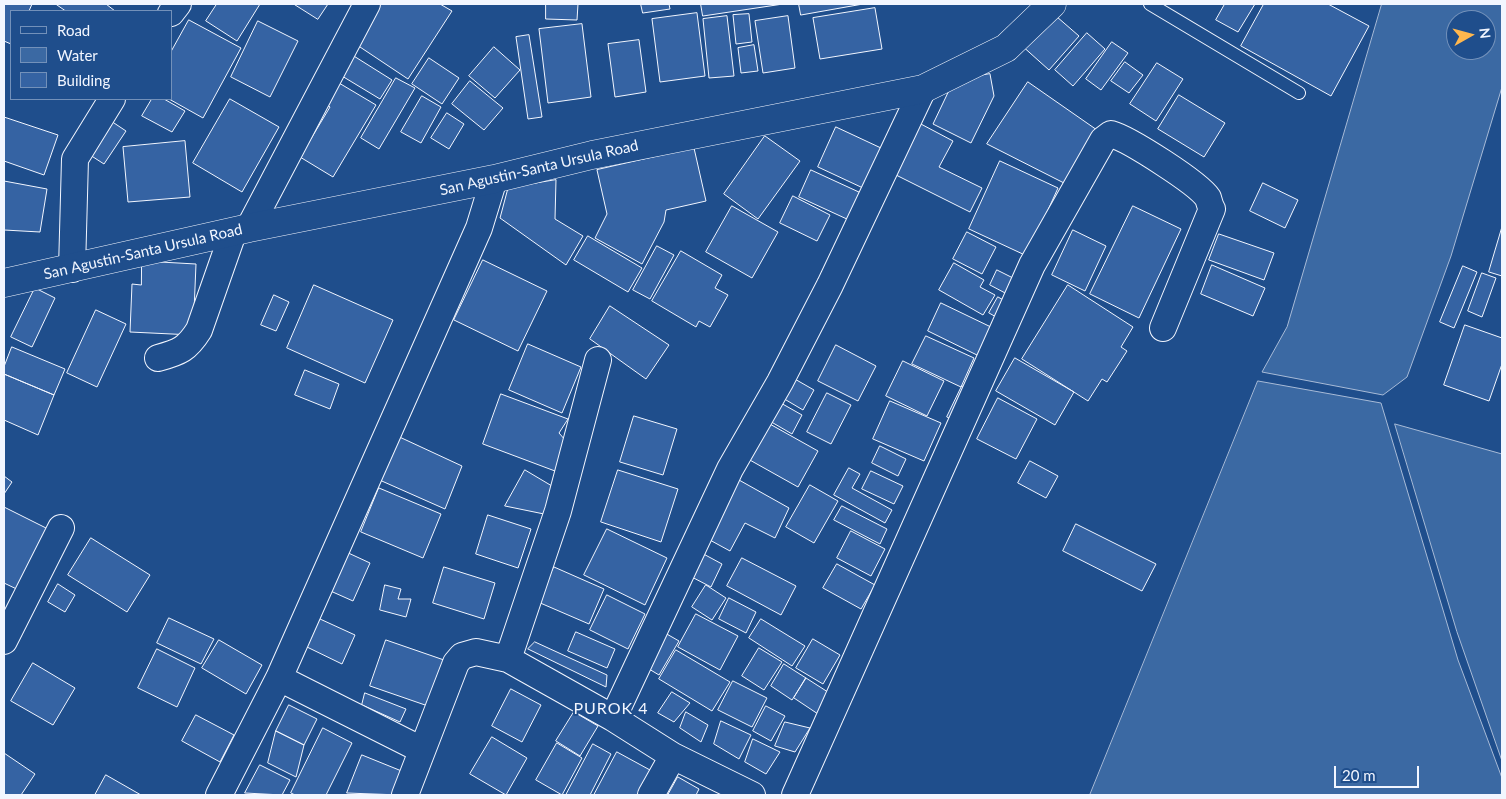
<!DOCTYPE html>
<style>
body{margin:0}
#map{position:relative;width:1506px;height:799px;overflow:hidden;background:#1f4e8c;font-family:Lato,sans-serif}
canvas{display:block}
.frame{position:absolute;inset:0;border:5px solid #f2f6ff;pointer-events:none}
.legend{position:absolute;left:10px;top:10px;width:162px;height:90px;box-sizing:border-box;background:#1f4e8c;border:1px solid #7391ba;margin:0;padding:6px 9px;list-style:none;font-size:15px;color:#f2f6ff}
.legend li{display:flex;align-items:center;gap:10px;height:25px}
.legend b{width:25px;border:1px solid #7391ba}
.north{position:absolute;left:1446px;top:10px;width:50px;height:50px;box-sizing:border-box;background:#1f4e8c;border:1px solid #7391ba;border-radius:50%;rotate:83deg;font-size:14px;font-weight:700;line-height:20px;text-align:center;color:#f2f6ff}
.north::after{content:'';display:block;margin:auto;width:18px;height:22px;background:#ffb74d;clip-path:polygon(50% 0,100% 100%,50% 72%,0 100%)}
.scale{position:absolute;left:1334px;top:766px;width:85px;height:22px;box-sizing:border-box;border:2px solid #f2f6ff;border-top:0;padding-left:6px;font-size:15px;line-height:18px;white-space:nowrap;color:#f2f6ff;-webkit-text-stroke:4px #1f4e8c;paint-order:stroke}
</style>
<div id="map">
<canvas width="1506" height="799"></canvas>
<div class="frame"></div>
<ul class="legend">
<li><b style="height:6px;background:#1f4e8c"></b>Road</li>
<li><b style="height:14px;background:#3b69a3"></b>Water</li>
<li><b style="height:14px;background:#3563a3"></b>Building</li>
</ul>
<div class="north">N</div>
<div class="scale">20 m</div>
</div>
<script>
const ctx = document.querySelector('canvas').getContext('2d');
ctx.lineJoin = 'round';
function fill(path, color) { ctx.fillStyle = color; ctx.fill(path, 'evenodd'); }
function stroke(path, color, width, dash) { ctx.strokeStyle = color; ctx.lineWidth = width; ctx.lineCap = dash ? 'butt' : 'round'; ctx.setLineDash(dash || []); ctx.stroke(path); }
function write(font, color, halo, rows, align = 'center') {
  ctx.font = font + ' Lato,sans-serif'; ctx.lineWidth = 4; ctx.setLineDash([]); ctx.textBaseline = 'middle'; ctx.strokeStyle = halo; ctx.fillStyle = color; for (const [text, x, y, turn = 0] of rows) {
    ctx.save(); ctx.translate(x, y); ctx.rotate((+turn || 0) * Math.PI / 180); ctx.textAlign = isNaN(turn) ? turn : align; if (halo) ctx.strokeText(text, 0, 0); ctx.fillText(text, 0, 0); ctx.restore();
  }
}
const water = new Path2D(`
 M1382,4H1502V87L1451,256L1407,377L1383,395L1262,372L1287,327ZM1456,20H1486V50H1456Z
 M1258,381L1381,403L1458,660L1502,778V795H1090Z
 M1395,424L1502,454V761L1457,632Z`);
fill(water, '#3b69a3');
stroke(water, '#a8bbd7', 1);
const building = new Path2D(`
 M4,4H32L29,11H11V44L4,41Z
 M56,4H106L115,11H66Z
 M217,4H260L237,41L206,21Z
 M294,4H328L318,19Z
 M379,4H440L452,11L408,79L354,43Z
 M546,4H578L577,20L546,19Z
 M641,4H669L670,9L643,13Z
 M701,4H783L703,16Z
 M799,4H863L801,15Z
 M1225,4H1255L1238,32L1216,20Z
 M1264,4H1328L1369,26L1331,96L1241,46Z
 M875,8L882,49L820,59L813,18Z
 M1049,10L1079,36L1049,70L1020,44Z
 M697,13L705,76L660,82L652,19Z
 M749,14L752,42L736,44L733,15Z
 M727,16L734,76L709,78L703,19Z
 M788,16L795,68L763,73L755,21Z
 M189,20L241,48L203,118L169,99H171V52Z
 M258,21L298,41L270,97L231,77Z
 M582,24L591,97L548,103L539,29Z
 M1087,33L1105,49L1073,86L1055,70Z
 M529,35L542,117L528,119L516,37Z
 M639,40L646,92L615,97L608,44Z
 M1112,42L1128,53L1101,90L1086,79Z
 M754,45L758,71L741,73L738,48Z
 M494,47L520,70L495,98L469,76Z
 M349,53L392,80L380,99L337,73Z
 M429,58L459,78L442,104L412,84Z
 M1125,62L1143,75L1129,93L1111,81Z
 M1157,63L1183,79L1156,121L1130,104Z
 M990,74L994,96L971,143L933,124L954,80Z
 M396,78L415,88L379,149L361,138Z
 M470,81L503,108L484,130L452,104Z
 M1028,82L1097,130L1064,183L987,144Z
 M339,83L376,105L333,177L300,157L330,107L326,104Z
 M1179,95L1225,123L1204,157L1158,129Z
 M422,96L441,107L421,143L401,132Z
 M152,99H164L185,111L172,132L142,116Z
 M230,99L279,127L242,192L193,163Z
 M447,113L464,124L449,149L431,138Z
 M4,117L58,135L44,175L4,161Z
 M111,121L126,131L104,164L90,155Z
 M919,123L953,141L939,167L982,188L970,212L894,174Z
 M836,127L881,148L863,188L818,167Z
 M765,136L800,161L758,219L724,194Z
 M185,141L190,197L128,202L123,147Z
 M694,148L706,201L666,210L664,222L642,264L595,238L607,214L597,170Z
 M1000,161L1058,188L1027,256L969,229Z
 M811,170L861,193L849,220L799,197Z
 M556,180L555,219L583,236L566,265L500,218L508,188Z
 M4,181L47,189L40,232L4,230Z
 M1263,183L1298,200L1285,228L1250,211Z
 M793,196L830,215L817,241L780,223Z
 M732,206L778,232L752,278L706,252Z
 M1133,206L1181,229L1139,318L1090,294Z
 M1502,227V276L1489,272Z
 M1073,230L1106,246L1085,291L1052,275Z
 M967,232L996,247L982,274L953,259Z
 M1219,234L1274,253L1264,280L1209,260Z
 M588,236L642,268L628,292L574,260Z
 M657,246L674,255L650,299L633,290Z
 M681,251L722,275L715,288L728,295L710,327L699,321L696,327L652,301Z
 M483,260L547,291L518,351L454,320Z
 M142,261L196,264L193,335L130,332L132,284L141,285Z
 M954,263L984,280L980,287L995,295L983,315L939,290Z
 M1212,265L1265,288L1253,316L1201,294Z
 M1463,266L1477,272L1454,328L1440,322Z
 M997,270L1015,279L1007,294L990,285Z
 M1482,273L1496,278L1482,317L1468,311Z
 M314,285L393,320L365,383L287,348Z
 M1068,285L1133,327L1121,347L1127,351L1107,382L1102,379L1088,401L1022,359Z
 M35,288L55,298L32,347L11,337Z
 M274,295L289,302L276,331L261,325Z
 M998,297L1007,302L998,318L989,313Z
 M941,303L993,328L979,356L928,331Z
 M610,306L669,345L646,379L590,339Z
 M96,310L126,324L97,387L67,373Z
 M1465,325L1502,338V364L1489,401L1444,385Z
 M926,336L974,358L961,387L912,364Z
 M528,344L581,367L562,413L509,390Z
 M836,345L876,366L858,401L818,381Z
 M12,347L65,369L54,395L4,374V367Z
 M1015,358L1074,392L1055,425L996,391Z
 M903,361L944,381L927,416L886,396Z
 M305,370L339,384L330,409L295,395Z
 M4,374L54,395L38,435L4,420Z
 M793,378L814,390L803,410L781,397Z
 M962,386L972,390L958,423L947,417Z
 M827,393L851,405L831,444L807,432Z
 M501,394L568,419L559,433L566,441L555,471L483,444Z
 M998,398L1037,419L1016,459L977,439Z
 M890,401L941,423L924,461L873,439Z
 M779,402L802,415L792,434L768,420Z
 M634,416L677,429L663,475L620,462Z
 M768,423L818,451L798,487L748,459Z
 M393,434L462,466L445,509L375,478Z
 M880,446L906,459L898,476L872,463Z
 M1030,461L1058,476L1046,498L1018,483Z
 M849,468L860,474L852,488L892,510L885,523L834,495Z
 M525,470L557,489L544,514L505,506Z
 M618,470L678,489L661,542L601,522Z
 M871,471L903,486L894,504L862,489Z
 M4,476L12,482L4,494Z
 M739,480L789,508L775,538L745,523L730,551L708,539Z
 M810,485L838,501L814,543L786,527Z
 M379,488L441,514L423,558L361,532Z
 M842,506L887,529L880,544L834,520Z
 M4,507L54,532L25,593L4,583Z
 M488,515L531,529L518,568L476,554Z
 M1076,524L1156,564L1142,591L1063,551Z
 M607,529L667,558L645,605L584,575Z
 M851,531L885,549L871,576L837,558Z
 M91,538L150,575L127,612L68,575Z
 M344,551L370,563L353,601L326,589Z
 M698,551L722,564L711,587L686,574Z
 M742,558L796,586L781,615L727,586Z
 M837,564L875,585L861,609L823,588Z
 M444,567L495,583L484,619L433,603Z
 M554,567L604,589L589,624L538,602Z
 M58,584L75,595L65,612L48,602Z
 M385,585L401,589L398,599H411L406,617L380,610Z
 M706,585L726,598L712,620L692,607Z
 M607,595L645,614L628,649L590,630Z
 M729,598L756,612L746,633L719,619Z
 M696,614L738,636L720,670L678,647Z
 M169,618L214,639L201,664L157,643Z
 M320,619L355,635L342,664L307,647Z
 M761,619L805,646L792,666L749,638Z
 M658,629L679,641L659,675L639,663Z
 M576,632L615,649L607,668L568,651Z
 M813,639L840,655L823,684L796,668Z
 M219,640L262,665L246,694L202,668Z
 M386,640L444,660L428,706L370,686Z
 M535,642L607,675L606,687L528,649Z
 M759,648L782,662L764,690L742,676Z
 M157,649L195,668L177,707L138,688Z
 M676,650L730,682L712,711L659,679Z
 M33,663L75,688L53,725L11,701Z
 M784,664L806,678L792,700L771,686Z
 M806,678L831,694L818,714L794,698Z
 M733,681L767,698L752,727L718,710Z
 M511,689L541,705L522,742L492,726Z
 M672,692L690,703L674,722L658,713Z
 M365,693L406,709L400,722L362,705Z
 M289,705L317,719L304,745L276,731Z
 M766,706L785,716L771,741L753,731Z
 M574,712L598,726L580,756L556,741Z
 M686,712L708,725L701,742L680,728Z
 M196,715L234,735L220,762L182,741Z
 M721,721L751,735L739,759L714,744Z
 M785,722L810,728L795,752L775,746Z
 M323,728L352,743L326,795H295L291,793Z
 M276,731L304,745L296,777L268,763Z
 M492,737L527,758L506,795L470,774Z
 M753,739L780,752L766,774L745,762Z
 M557,743L582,758L562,795L536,780Z
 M593,744L611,754L590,795H566Z
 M617,752L650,770L637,795H594Z
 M4,753L35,774L21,795H4Z
 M362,755L409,774L400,795L347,793Z
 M260,765L290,780L282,795L245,793Z
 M106,775L141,795H95Z
 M678,777L699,789L696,795H668Z`);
fill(building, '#3563a3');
stroke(building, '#f2f6ff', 1);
const lane = new Path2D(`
 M1150,4L1299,93`);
const street = new Path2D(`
 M171,13L178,4
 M249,228L367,4
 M72,269L75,159L112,99
 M158,358C180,352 187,349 199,330L233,233
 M4,641L61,528
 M508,659L558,511L598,360
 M279,678L422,750
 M613,718L730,469L780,382L830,285L923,89
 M219,795L279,678L479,228L494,179
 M405,795L456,663L462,656L476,652L508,659L613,718L673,756L752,795
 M651,795L673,756
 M795,795L1032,265L1103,140L1111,134C1129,139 1198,183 1208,198C1209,201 1210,206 1212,209L1163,328`);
const secondary = new Path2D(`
 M4,283L249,228L494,179L592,155L923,89L1006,48L1052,4`);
stroke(lane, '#f2f6ff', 14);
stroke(street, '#f2f6ff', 28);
stroke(secondary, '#f2f6ff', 29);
stroke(lane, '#1f4e8c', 12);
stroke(street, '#1f4e8c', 26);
stroke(secondary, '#1f4e8c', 28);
write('15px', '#f2f6ff', '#1f4e8c', [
 ["San Agustin-Santa Ursula Road",539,168,-13],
 ["San Agustin-Santa Ursula Road",143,252,-13]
]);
ctx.letterSpacing = '1px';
write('16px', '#f2f6ff', '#1f4e8c', [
 ["PUROK 4",611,709]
]);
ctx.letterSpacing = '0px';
</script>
